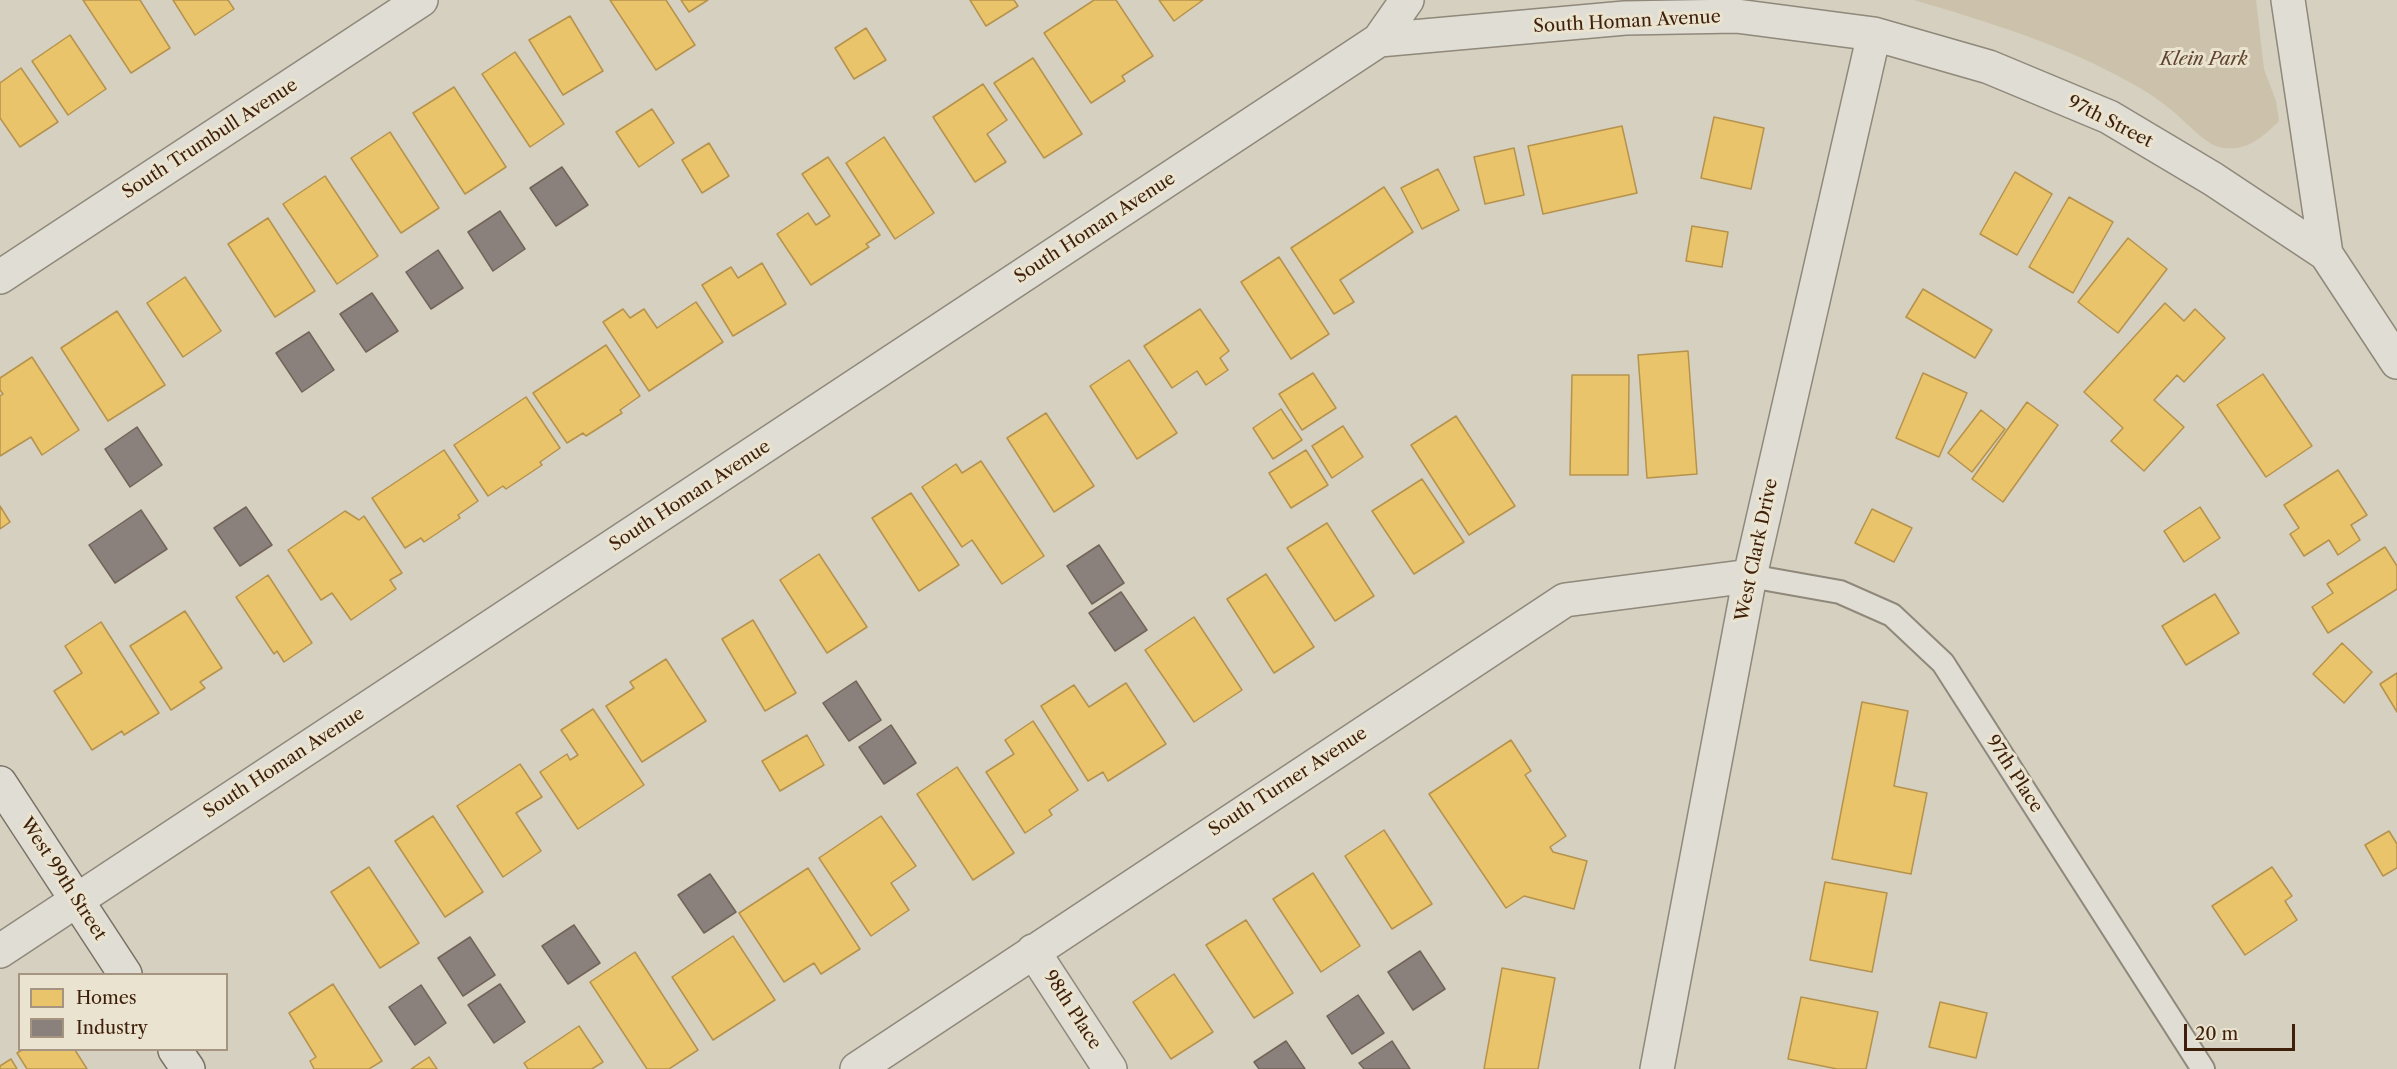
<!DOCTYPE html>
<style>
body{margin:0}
#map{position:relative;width:2397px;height:1069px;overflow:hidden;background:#d5d0bf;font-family:"Libre Caslon Text",serif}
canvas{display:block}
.legend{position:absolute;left:18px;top:973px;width:210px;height:78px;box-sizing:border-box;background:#eae3cf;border:2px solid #a59580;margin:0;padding:8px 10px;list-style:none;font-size:18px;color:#3e1f09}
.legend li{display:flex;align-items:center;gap:12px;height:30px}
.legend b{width:30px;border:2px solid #a59580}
.scale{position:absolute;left:2184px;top:1024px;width:111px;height:27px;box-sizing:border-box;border:3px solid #3e1f09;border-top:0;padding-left:8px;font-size:18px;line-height:21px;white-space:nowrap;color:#3e1f09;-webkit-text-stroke:4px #eae3cf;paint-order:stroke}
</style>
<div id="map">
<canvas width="2397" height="1069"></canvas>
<ul class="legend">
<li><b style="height:16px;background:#e9c46a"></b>Homes</li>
<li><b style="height:16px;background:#8a817c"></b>Industry</li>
</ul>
<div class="scale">20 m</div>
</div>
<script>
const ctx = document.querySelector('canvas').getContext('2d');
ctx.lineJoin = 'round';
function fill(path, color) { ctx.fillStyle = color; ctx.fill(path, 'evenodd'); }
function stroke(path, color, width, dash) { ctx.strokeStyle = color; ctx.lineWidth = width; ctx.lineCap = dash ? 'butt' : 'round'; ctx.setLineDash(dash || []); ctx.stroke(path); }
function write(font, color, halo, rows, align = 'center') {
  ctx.font = font + ' "Libre Caslon Text",serif'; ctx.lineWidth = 6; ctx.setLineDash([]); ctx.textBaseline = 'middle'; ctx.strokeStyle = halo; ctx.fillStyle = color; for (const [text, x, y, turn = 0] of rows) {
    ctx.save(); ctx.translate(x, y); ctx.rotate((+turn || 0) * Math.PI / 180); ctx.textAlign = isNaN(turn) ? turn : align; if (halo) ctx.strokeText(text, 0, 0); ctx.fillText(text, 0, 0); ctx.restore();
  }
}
fill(new Path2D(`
 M1914,0H2256L2264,69L2276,101L2279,121C2262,138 2245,153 2219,147C2205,144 2182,118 2169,108C2158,99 2144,90 2131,83C2064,45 1988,22 1914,0Z`), '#ccc1aa');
const homes = new Path2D(`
 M83,0H140L170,48L131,73Z
 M173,0H228L234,9L195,35Z
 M610,0H666L695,45L656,70Z
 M681,0H708L689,12Z
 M970,0H1014L1018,6L986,26Z
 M1094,0H1116L1153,56L1122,76L1125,81L1091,103L1044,33Z
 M1159,0H1203L1174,21Z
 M570,16L603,71L563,95L529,40Z
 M866,28L886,60L854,79L835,48Z
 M70,35L106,89L68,115L32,61Z
 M515,52L564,124L530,147L482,74Z
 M1033,58L1082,134L1044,158L994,83Z
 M21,68L58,122L20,147L0,118V83Z
 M983,84L1007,120L987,134L1006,162L975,182L933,117Z
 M454,87L506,167L465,194L413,113Z
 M652,109L674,143L639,167L616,132Z
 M1714,117L1764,128L1751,189L1701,178Z
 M1622,126L1637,193L1543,214L1528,146Z
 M390,132L439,208L401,233L351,158Z
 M884,137L934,213L895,239L846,163Z
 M709,143L729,176L702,193L682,160Z
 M1514,148L1524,195L1485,204L1474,157Z
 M828,157L880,235L866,244L869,247L811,285L777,234L808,213L816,225L830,216L802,174Z
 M1438,169L1459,210L1422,229L1401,188Z
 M2015,172L2052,194L2017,255L1980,234Z
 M325,176L378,256L337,284L283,204Z
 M1384,187L1413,232L1340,280L1354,302L1334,314L1291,248Z
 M2069,197L2113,222L2073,293L2029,267Z
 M268,218L315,291L275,317L228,244Z
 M1692,226L1728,232L1722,267L1686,261Z
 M2128,238L2167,269L2118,333L2078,302Z
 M1279,257L1329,334L1291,359L1241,282Z
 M762,263L786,304L733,336L702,285L731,267L738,278Z
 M185,277L221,331L183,357L147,303Z
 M1923,289L1992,330L1975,358L1906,317Z
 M696,302L723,342L649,391L603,322L623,309L630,318L644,309L657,328Z
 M2165,303L2184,321L2195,309L2225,338L2184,382L2177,375L2154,400L2184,427L2144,471L2111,441L2123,428L2084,392Z
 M1200,309L1229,351L1220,358L1228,370L1206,385L1197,371L1172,388L1144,346Z
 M117,311L165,385L108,421L61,348Z
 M606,345L640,396L620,410L622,413L586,436L583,433L567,443L533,393Z
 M1688,351L1697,474L1647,478L1638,355Z
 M32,357L79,430L42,455L31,437L0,456V396L3,394L0,390V378Z
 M1129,360L1177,433L1137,459L1090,386Z
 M1313,373L1336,408L1302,430L1279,394Z
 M1923,373L1967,393L1939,457L1896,438Z
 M2263,374L2312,446L2266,477L2217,405Z
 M1572,375H1629L1628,475H1570Z
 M526,397L560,448L540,462L542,465L506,489L503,486L488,496L454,445Z
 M2027,402L2058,425L2003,502L1972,479Z
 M1281,409L1302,440L1273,459L1253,428Z
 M1981,410L2005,429L1972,472L1948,453Z
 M1046,413L1094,486L1054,512L1007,438Z
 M1456,416L1515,506L1469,535L1411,445Z
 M1343,426L1363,457L1332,478L1312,446Z
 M444,450L478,501L458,515L460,518L424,542L421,538L405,548L372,498Z
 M1306,450L1328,485L1291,508L1269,473Z
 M981,461L1044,556L1002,584L972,540L962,547L922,487L956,464L962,473Z
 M2338,470L2367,515L2351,525L2360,540L2338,555L2329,540L2304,556L2290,534L2299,528L2284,505Z
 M1422,479L1464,542L1414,574L1372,511Z
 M911,493L959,565L919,591L872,518Z
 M0,506L10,522L0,529Z
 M2200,507L2220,538L2184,562L2164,531Z
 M1872,509L1912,528L1894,562L1855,543Z
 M345,511L359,520L364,516L402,573L390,580L396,589L351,620L332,593L321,600L288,550Z
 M1327,523L1374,596L1335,621L1287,548Z
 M2385,547L2397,566V589L2328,633L2312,607L2333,593L2327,584Z
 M819,554L867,627L827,653L780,580Z
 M1266,574L1314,647L1274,673L1227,599Z
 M268,575L312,643L284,662L277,651L274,654L236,597Z
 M2215,594L2239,633L2186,665L2162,626Z
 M185,611L222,668L200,682L205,688L171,710L130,646Z
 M1194,617L1242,690L1194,722L1145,650Z
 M753,620L796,693L765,711L722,639Z
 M101,622L159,713L124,735L122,731L92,750L54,691L82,673L65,646Z
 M2342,643L2372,672L2344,703L2313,674Z
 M666,659L706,721L642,762L606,706L634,688L630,682Z
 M2397,673V712L2380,684Z
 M1126,683L1166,744L1108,781L1103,772L1088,781L1041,706L1074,685L1089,707Z
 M1862,702L1908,711L1894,786L1927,793L1911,874L1832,859Z
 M593,709L644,785L578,829L540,772L567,754L570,760L578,755L561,730Z
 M1033,721L1078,790L1049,810L1052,815L1025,833L986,772L1014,754L1005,740Z
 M807,735L824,765L780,791L762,761Z
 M1511,740L1531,771L1525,775L1566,836L1550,847L1553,852L1587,861L1574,909L1524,896L1506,908L1429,794Z
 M520,764L542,797L516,813L541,851L503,877L457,806Z
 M957,767L1014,853L973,880L917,794Z
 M433,816L483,892L445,917L395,841Z
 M881,816L916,866L891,883L909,910L871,936L819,858Z
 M1384,830L1432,904L1392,929L1345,856Z
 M2389,831L2397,844V868L2383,876L2365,845Z
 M369,867L419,943L380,968L331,892Z
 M2272,867L2292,896L2285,901L2297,920L2245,955L2212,906Z
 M808,868L860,949L821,974L814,963L784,982L739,913Z
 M1313,873L1360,946L1321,972L1273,899Z
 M1825,882L1887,893L1872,972L1810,960Z
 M1246,920L1293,993L1254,1018L1206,945Z
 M733,936L775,1000L713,1040L672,977Z
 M635,952L698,1050L669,1069H647L590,982Z
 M1502,968L1555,978L1538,1069H1484Z
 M1174,974L1213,1032L1171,1059L1133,1002Z
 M333,984L382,1061L369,1069H314L310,1061L316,1057L289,1013Z
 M1801,997L1878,1012L1866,1069H1837L1788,1059Z
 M1940,1002L1987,1013L1976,1058L1929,1047Z
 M579,1026L603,1062L592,1069H528L524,1063Z
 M22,1050H75L87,1069H27L17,1053Z
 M429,1057L437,1069H411Z
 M11,1059L17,1069H0V1066Z`);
fill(homes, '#e9c46a');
stroke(homes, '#b6924d', 1.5);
const industry = new Path2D(`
 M562,167L588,205L556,226L530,188Z
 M500,211L525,249L493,271L468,232Z
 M438,250L463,288L431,309L406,272Z
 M372,293L398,331L366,352L340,314Z
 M309,332L334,370L302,392L276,353Z
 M137,427L162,465L130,487L105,449Z
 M246,507L272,545L240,566L214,528Z
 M141,510L167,549L115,583L89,545Z
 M1099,545L1124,583L1092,604L1067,566Z
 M1121,592L1147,630L1115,651L1089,613Z
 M856,681L881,720L849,741L823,703Z
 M891,725L916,763L884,784L859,747Z
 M710,874L736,912L704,933L678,895Z
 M574,925L600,963L568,984L542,946Z
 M470,937L495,975L463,996L438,958Z
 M1420,951L1445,989L1413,1010L1388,972Z
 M500,984L525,1022L494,1043L468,1005Z
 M421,985L446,1023L415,1045L389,1007Z
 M1358,995L1384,1033L1352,1054L1327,1016Z
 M1286,1041L1305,1069H1259L1254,1062Z
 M1392,1041L1410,1069H1364L1359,1063Z`);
fill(industry, '#8a817c');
stroke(industry, '#73645a', 1.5);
const lane = new Path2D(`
 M1750,576L1840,592L1892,615L1943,663L2203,1069`);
const street = new Path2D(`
 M2288,0L2326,254L2397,362
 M1379,40L1625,18L1736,16L1874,34L1989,67L2109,117L2213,179L2326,254
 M0,277L421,0
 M0,951L1379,40L1407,0
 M1033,951L1110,1069
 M857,1069L1565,600L1750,576
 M1657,1069L1750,576L1874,34`);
const secondary = new Path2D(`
 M0,783L125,974
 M175,1050L188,1069`);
stroke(lane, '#8f887b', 26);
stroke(street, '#8f887b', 36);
stroke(secondary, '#797064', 36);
stroke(lane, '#dfddd4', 22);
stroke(street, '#dfddd4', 33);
stroke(secondary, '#dfddd4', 33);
write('18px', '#3e1f09', '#eae3cf', [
 ["South Homan Avenue",1627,22,-3],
 ["97th Street",2110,122,27],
 ["South Trumbull Avenue",210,139,-33],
 ["South Homan Avenue",1095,228,-33],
 ["South Homan Avenue",690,496,-33],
 ["West Clark Drive",1757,550,-78],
 ["South Homan Avenue",284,763,-33],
 ["97th Place",2014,774,57],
 ["South Turner Avenue",1288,782,-33],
 ["West 99th Street",63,879,57],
 ["98th Place",1072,1010,57]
]);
write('italic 18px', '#60442d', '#eae3cf', [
 ["Klein Park",2204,60]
]);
</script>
